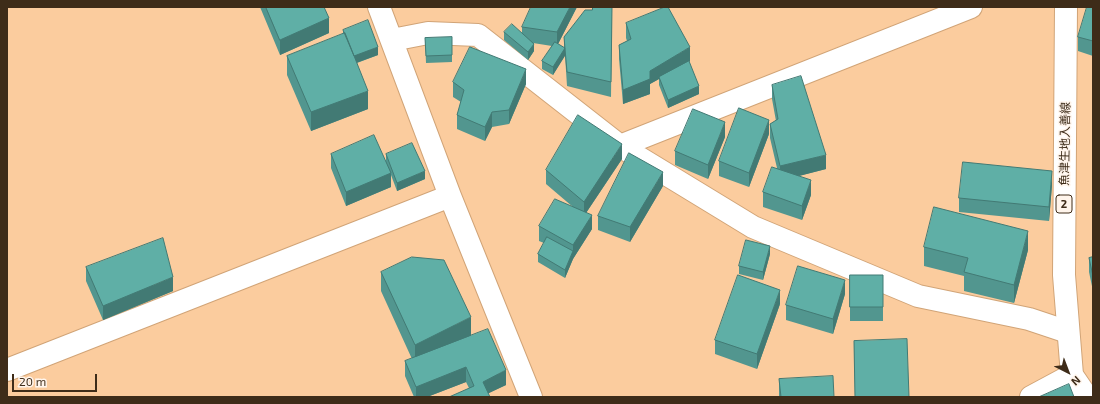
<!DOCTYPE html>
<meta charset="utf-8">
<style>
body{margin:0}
#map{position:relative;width:1100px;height:404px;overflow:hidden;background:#fbcc9e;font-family:"Exo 2",sans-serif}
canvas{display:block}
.frame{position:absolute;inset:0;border:8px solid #3e2c19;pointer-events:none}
.north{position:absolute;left:1048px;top:352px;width:40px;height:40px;-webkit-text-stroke:3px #fff5ec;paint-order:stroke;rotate:138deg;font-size:11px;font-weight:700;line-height:16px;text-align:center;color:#3e2c19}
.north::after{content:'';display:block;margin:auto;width:14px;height:18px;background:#3e2c19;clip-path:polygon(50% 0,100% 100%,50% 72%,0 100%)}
.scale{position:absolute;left:12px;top:374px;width:85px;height:18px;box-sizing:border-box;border:2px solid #3e2c19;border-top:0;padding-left:5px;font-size:12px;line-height:14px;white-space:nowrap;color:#3e2c19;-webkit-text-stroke:3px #fff5ec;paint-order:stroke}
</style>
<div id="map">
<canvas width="1100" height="404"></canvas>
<div class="frame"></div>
<div class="north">N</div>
<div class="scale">20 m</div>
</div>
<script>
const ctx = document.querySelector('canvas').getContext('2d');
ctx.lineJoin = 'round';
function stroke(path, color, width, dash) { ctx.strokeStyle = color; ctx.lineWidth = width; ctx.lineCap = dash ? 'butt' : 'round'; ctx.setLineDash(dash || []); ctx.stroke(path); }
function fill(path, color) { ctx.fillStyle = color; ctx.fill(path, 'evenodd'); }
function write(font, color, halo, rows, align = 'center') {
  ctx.font = font + ' "Exo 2","Noto Sans JP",sans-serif'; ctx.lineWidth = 3; ctx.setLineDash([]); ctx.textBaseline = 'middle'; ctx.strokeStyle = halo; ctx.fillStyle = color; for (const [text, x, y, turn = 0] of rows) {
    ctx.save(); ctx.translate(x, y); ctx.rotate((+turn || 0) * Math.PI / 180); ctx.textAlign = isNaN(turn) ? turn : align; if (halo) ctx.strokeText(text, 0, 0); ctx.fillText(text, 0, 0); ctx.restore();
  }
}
const minor = new Path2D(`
 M392,40L428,33L478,35L620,146L971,7
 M620,146L753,227L918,296L1029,319L1068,332
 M450,196L531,397
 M7,370L450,196L379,7
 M1031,397L1072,375`);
const primary = new Path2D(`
 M1066,7L1064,275L1072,375L1087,397`);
stroke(minor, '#d1a477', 24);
stroke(primary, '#d1a477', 24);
stroke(minor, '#fff', 22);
stroke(primary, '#fff', 22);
fill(new Path2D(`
 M260,7H324L329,33L280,55Z
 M577,7L558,44L564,48V37L592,10L612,7L611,97L567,86L565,55L553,75L542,69V61L552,46L533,43L534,51L528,60L504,40V32L522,33V27Z
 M1093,7V56L1078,51V37Z
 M626,23L690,61L689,62L699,94L668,108L659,85V79L650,84V94L623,104L619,59V45L627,41L626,38Z
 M343,30L378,55L357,63L368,109L311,131L287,75V56L343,34Z
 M452,37V62L426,63L425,38Z
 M453,82L526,84L509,124L492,127L485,141L457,129V115L461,102L453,97Z
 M772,85L826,169L798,176L811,195L802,220L763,207V192L777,168L770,138V124L776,121L772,99Z
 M769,134L749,187L719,176V161Z
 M725,137L708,179L675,165V151Z
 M331,154L386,161V154L425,179L397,191L391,175V187L346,206L331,168Z
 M622,159L586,213L592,229L573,259L565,278L538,262V254L544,243L539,241V226L573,207L546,184V170Z
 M1052,185L1049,221L959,212V198Z
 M663,186L630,242L598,230V216Z
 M924,247L1028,250L1014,303L964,291V276L924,266Z
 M770,254L763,280L739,274V266Z
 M1093,257V291L1089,272V258Z
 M86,267L173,291L103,320L86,281Z
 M381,272L471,336L506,385L488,393L469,388L466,382L427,397H414L405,376V361L412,359L381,291Z
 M850,275H883V321H850Z
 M845,294L833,334L786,320V305Z
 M780,304L757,369L715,354V340Z
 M854,341L909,397H855Z
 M779,379L834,397H779Z`), '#52968f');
fill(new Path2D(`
 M570,7H577L557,46V32Z
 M329,18V33L280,55V40Z
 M534,44V51L528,60V52Z
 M378,47V55L353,64V56Z
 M690,47V61L660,79L659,77V79L650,84V94L623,104V90L650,71Z
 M565,48V56L553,75V67Z
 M526,69V84L509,124V110Z
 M699,86V94L668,108V100Z
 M368,91V109L311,131V112Z
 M492,112V127L485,141V127Z
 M769,120V134L749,187V173Z
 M725,122V137L708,179V165Z
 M622,144V159L584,216V202Z
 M826,155V169L780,181V166Z
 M425,171V179L397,191V183Z
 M1052,171V185L1049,221V207Z
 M663,172V186L630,242V227Z
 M391,173V187L346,206V192Z
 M811,180V195L802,220V206Z
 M592,215V229L573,259L565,278V270L573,251V245Z
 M1028,231V250L1014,303V285Z
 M770,246V254L763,280V272Z
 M173,277V291L103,320V306Z
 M845,280V294L833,334V319Z
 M780,290V304L757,369V354Z
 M471,317V336L415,364V345Z
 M466,367V382L427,397H416V387Z
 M506,370V385L483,396V382Z`), '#427a74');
const building = new Path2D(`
 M266,7H324L329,18L280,40Z
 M531,7H570L557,32L522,27Z
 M593,7H612L611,82L567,72L564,37L585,10H592Z
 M665,7H668L690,47L650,71V79L623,90L619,45L631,39L626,23Z
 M1087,7H1093V41L1078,37Z
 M368,20L378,47L354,56L343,30Z
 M512,24L534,44L528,52L504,32Z
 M345,33L368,91L311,112L287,56Z
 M452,37V55L426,56L425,38Z
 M555,42L565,48L553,67L542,61Z
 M470,47L526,69L509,110L492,112L485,127L457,115L464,90L453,82Z
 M689,61L699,86L668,100L659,77Z
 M801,76L826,155L780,166L770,124L778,119L772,85Z
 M739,108L769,120L749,173L719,161Z
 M693,109L725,122L708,165L675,151Z
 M578,115L622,144L584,202L546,170Z
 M374,135L391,173L346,192L331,154Z
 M412,143L425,171L397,183L386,154Z
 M629,153L663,172L630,227L598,216Z
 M963,162L1052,171L1049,207L959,198Z
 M772,167L811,180L802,206L763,192Z
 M555,199L592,215L573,245L539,226Z
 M934,207L1028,231L1014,285L964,272L968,258L924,247Z
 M547,237L573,251L565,270L538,254Z
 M163,238L173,277L103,306L86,267Z
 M746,240L770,246L763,272L739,266Z
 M412,257L444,260L471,317L415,345L381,272Z
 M1093,257V276L1089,258Z
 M798,266L845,280L833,319L786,305Z
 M738,275L780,290L757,354L715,340Z
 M850,275H883V307H850Z
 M488,329L506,370L483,382L490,397H449L474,386L466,367L416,387L405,361Z
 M907,339L909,397H855L854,341Z
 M833,376L834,397H781L779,379Z
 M1069,384L1074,397H1039Z`);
fill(building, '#5fafa6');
stroke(building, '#427a74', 1);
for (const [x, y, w] of [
 [1064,204,16]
]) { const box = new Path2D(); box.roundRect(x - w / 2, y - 9, w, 18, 3); ctx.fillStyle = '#fff5ec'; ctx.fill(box); stroke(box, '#3e2c19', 1); }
write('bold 11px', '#3e2c19', null, [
 ["2",1064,204]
]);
write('12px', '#3e2c19', '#fff5ec', [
 ["魚津生地入善線",1065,144,-89]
]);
</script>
